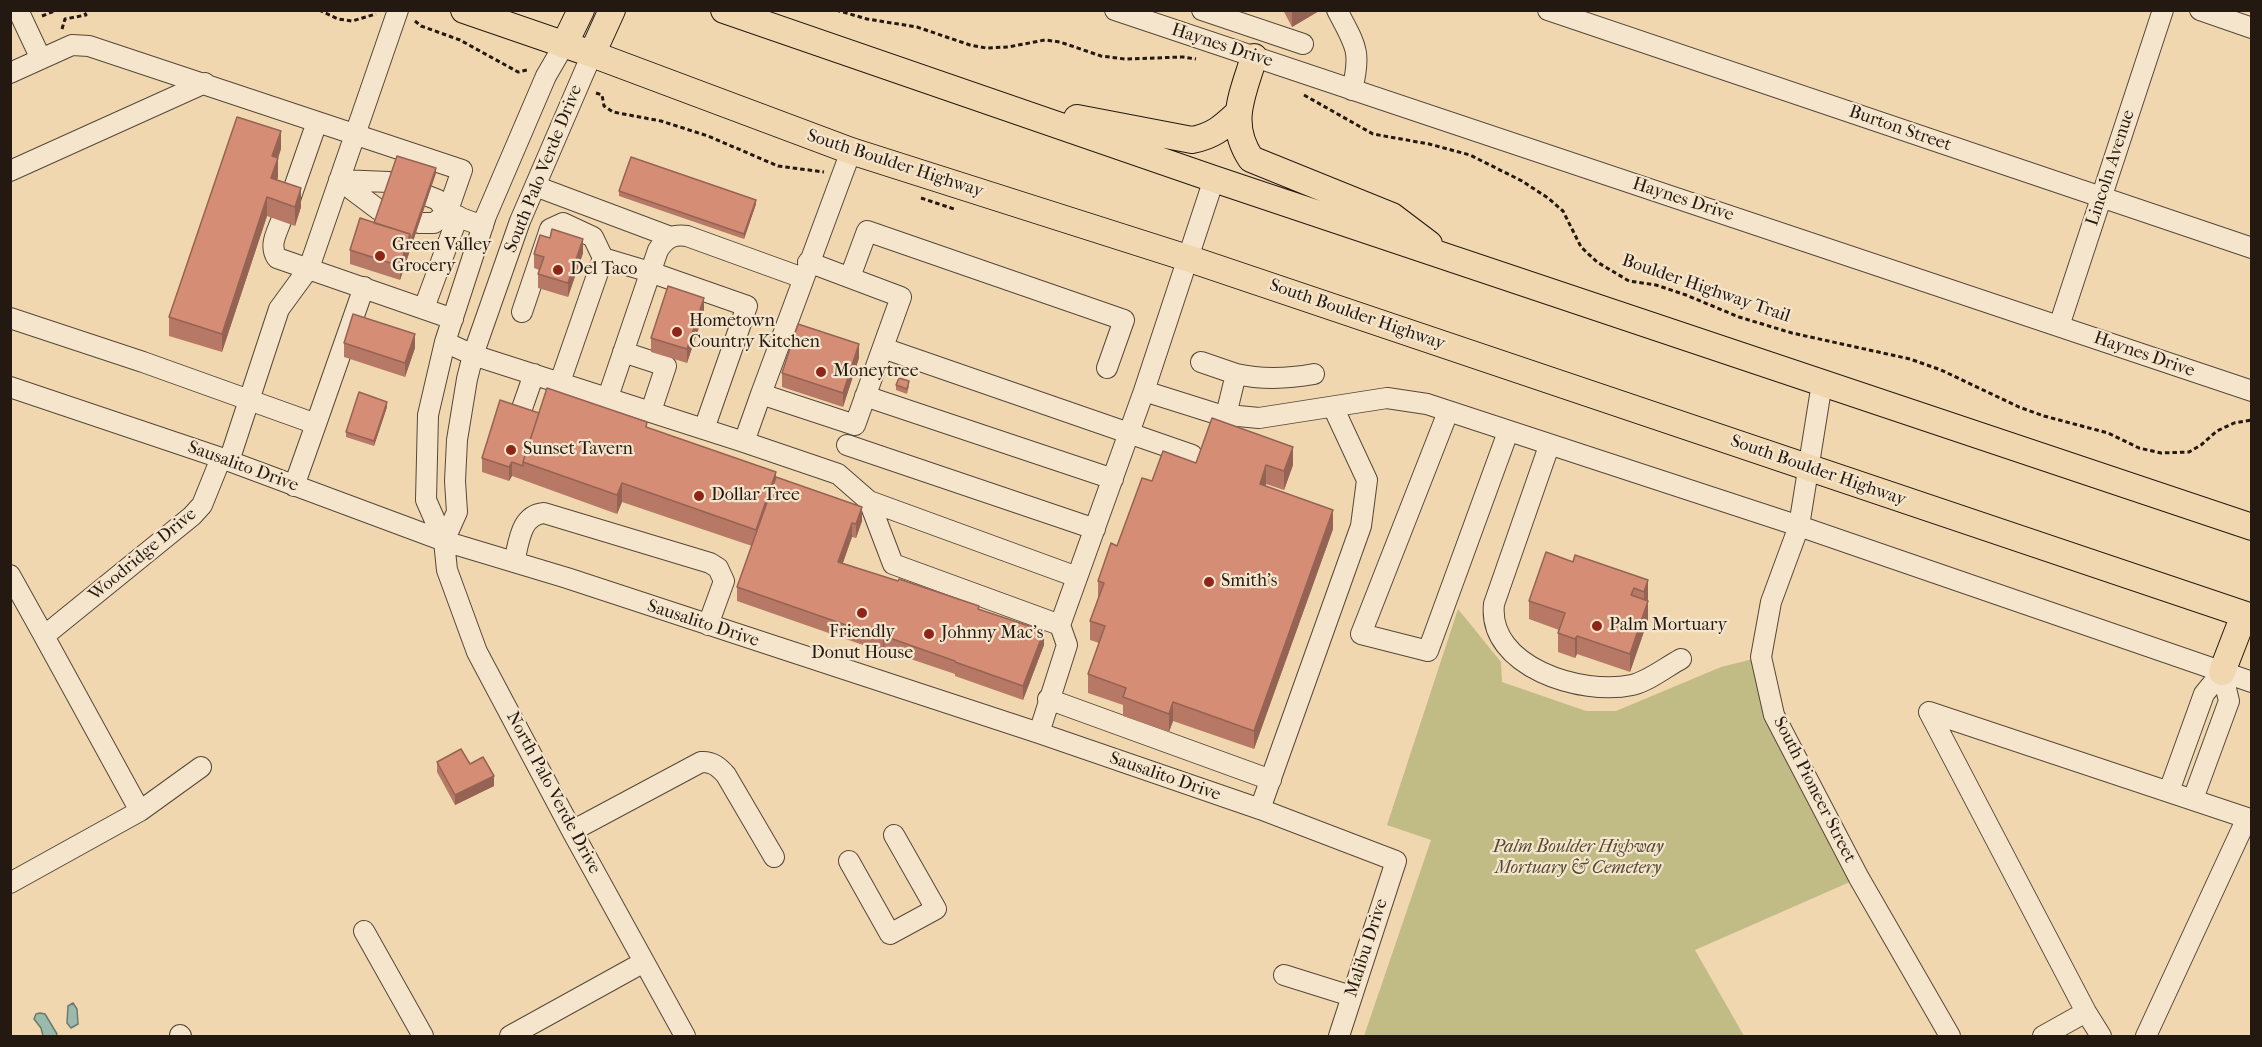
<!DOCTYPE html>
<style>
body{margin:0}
#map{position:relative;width:2262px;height:1047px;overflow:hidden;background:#f0d7b0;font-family:"IM FELL French Canon",serif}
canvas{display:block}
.frame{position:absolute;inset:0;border:12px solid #231910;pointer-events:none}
</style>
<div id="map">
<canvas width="2262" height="1047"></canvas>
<div class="frame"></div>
</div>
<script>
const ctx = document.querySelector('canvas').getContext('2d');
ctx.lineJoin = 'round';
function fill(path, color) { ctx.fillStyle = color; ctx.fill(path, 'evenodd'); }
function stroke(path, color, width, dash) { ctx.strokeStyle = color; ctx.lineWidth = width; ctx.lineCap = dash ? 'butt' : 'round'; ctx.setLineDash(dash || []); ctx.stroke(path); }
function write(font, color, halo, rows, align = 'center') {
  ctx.font = font + ' "IM FELL French Canon",serif'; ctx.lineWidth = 4.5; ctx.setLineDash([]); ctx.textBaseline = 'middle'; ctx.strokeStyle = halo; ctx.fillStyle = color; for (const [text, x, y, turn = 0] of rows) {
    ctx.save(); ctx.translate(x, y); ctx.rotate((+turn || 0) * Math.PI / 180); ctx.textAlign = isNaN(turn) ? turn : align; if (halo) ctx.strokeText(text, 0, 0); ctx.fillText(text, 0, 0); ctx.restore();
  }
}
fill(new Path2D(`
 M1458,609L1501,662L1502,682L1586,711H1616L1721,667L1761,657L1774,715L1859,878L1695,950L1744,1036H1364L1431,840L1387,825Z`), '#c1bc86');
const water = new Path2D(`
 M73,1003L77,1009L78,1024L71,1028L67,1023L68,1006Z
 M40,1013L45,1014L57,1034L56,1036H43L41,1028L34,1019L36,1014Z`);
fill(water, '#9abaac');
stroke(water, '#6a7a6e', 1.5);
const minor = new Path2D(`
 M18,10L41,59
 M1115,10L2252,391
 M1202,10L1303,44
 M1337,10C1355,45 1362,50 1352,90
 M1548,10L2252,248
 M2200,10L2252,28
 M564,45L546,76L486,216L445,342L428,415L426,500L444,541L447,570L477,652L572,831L685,1036
 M10,73L72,45L89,46L462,170L447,213L483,226
 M10,171L205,83
 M1214,179L1144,391L1217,414L1259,418L1387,398L1427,404L1799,526L2252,682
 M535,186L671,237
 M289,202L317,122
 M379,210L339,180L389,182
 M281,221C276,234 269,246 277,258L453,319
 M419,223H434L447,213L438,200L428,196
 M808,262L901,297L855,425L761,394L851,151
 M850,277L867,231L1124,320L1107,368
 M424,308L458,216
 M522,312L550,229L563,223L593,237L603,258
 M10,318L143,362L316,424L294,486
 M2059,326L2163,10
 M445,342L473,355L744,442
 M883,348L1192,455
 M623,352L666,366L651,411
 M1201,362L1236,374L1226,415
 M1236,374C1263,380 1287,379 1314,374
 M560,382L603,258L650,272L747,306L704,429
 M1822,383L1799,526L1771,602L1761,657L1774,715L1859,878L1950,1036
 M10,387L221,458L444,541L567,578L1039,733L1260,809L1396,861L1339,1036
 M761,394L744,442L838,474L869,501L893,564L1060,625
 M865,396L1113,479
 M608,397L658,250C666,238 673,234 687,236L803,278
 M1448,412L1361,634L1428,651L1508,432
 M520,414L534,374
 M316,424L364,287
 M847,445L1095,529
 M1549,446L1494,604C1487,667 1582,696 1632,685C1649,681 1666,667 1681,659
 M229,461L279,309L309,268L398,10
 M869,501L1077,577
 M444,541L457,512L455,481L457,440L467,379L473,355L520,221L592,54
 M514,562C519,543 520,515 544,513L710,563L718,568L724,581L708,625
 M10,575L44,636
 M1048,699L1271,780
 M1929,712L2247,818L2146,1036
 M1929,712L2086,1012L2101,1036
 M1039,733L1067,645L1060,625L1144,391
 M2169,791L2204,694L2222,672
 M2193,799L2229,701L2222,672
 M1260,809L1361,526L1367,480L1333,407
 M140,811L201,767
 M572,831L701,762C712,761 719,767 726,775L774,857
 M849,861L890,934L936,909L894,835
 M10,883L140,811L44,636L192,516L202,505L221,458
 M364,931L423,1036
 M1284,975L1351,996
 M180,1035L181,1036
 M510,1036L644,962
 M2043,1036L2086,1012`);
const major = new Path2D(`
 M464,10L592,54L851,151L1187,258L2252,617
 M724,10L1214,179L2252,527
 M564,45L581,10
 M592,54L612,10
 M1254,57C1243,94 1227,123 1251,159L1392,216L1429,244
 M1077,118L1192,140C1213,136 1222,128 1237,114
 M2222,672L2244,615`);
stroke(minor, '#564838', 22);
stroke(major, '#231910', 28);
stroke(new Path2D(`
 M319,10L338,19L352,21L376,14
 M836,10L867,19L917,27L970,45L986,48L1008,47L1045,40L1060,42L1101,56L1125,59L1183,57L1196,59
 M42,16L57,10
 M415,21L421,26L460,40L518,72L527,70
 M62,29L65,19L86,15L83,10
 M596,93L602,95L604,106L613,112L661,121L708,136L778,166L824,172
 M1304,95L1373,134L1429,144L1470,155L1522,181L1548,198L1563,211L1581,247L1597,262L1629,281L1656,285L1686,295L1739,317L1792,333L1910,359L1941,370L2019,407L2044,416L2108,433L2139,448L2161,453L2189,452L2201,445L2217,431L2234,423L2252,420
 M921,198L954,209`), '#231910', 3, [4.5, 3]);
stroke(minor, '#f5e5cc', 20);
stroke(major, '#f0d7b0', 26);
fill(new Path2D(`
 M1283,10H1319V11L1292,27Z
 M281,149L278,158V177L277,180L301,207L295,226L267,216L222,352L169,336V317Z
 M436,173L400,280L350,264V250Z
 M619,191L756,204L744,239L619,196Z
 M583,253L568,297L538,288V274L539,270L534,268V254Z
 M704,312L687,363L651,352V338Z
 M344,343L415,348L405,377L344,357Z
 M859,358L843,407L782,387V373Z
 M896,385L909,386L907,394L896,390Z
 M387,407L374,446L346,437V432Z
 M539,413L647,428L776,477L862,521L856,538L852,537L843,563L979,609L1044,645L1023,700L955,676V674L884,650L883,652L737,601V587L752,546L622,502L617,514L512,476L509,481L482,472V458Z
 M1196,463L1293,465L1284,490L1266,484L1265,486L1333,529L1254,749L1173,721L1169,732L1123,716V705L1088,693V674L1099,643L1090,640V621L1098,599V581L1152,481Z
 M1573,562L1648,580V620L1630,672L1577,654L1575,658L1558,652V633L1559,630L1529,619V601Z
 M437,762L470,764L494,786L455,805L437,772Z`), '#b77965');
fill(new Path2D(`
 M1295,10H1319V11L1292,27V12Z
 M281,131V149L272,175V156Z
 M278,158V177L271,196V178Z
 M436,168V173L400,280V266L410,234Z
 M301,188V207L295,226V207Z
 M267,197V216L222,352V334Z
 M756,200V204L744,239V234Z
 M583,239V253L568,297V283Z
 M704,298V312L687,363V349Z
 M415,334V348L405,377V363Z
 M859,344V358L843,407V393Z
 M387,402V407L374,446V441Z
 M1293,447V465L1284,490V471Z
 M512,462V476L509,481V467Z
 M1266,465V484L1260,503V484Z
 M776,472V491L756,548V530Z
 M622,483V502L617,514V495Z
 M862,507V521L856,538V524Z
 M1333,510V529L1254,749V731Z
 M852,523V537L838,576V562Z
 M1648,580V599L1644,610V592Z
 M1648,601V620L1630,672V654Z
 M1044,631V645L1023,700V686Z
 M884,636V650L883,652V638Z
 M1577,636V654L1575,658V639Z
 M1173,702V721L1169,732V714Z
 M494,776V786L455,805V795Z`), '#956353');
const building = new Path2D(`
 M237,117L281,131L272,156L278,158L271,178L301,188L295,207L267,197L222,334L169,317Z
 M397,156L436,168L410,243V234L374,223Z
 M631,157L756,200L744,234L619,191Z
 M360,218L410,234L400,266L350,250Z
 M552,229L583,239L568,283L538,274L544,257L534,254L540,235L550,238Z
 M668,286L704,298L687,349L651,338Z
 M353,314L415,334L405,363L344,343Z
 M798,324L859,344L843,393L782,373Z
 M899,378L909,381L907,389L896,385Z
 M547,388L647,422L646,427L776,472L756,530L622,483L617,495L523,462Z
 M359,392L387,402L374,441L346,432Z
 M500,400L539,413L523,462V466L512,462L509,467L482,458Z
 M1212,418L1293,447L1284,471L1266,465L1260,484L1333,510L1254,731L1173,702L1169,714L1123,697L1126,688L1088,674L1105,626L1090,621L1104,583L1098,581L1111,543L1117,546L1142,478L1152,481L1163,451L1196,463Z
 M776,477L862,507L856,524L852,523L838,562L898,581L899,579L979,606L978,609L1044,631L1023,686L955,662V661L884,636L883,638L737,587Z
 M1546,552L1573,562L1575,555L1648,580L1644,592L1634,588L1631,595L1648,601L1630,654L1577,636L1575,639L1558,633L1565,613L1529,601Z
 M461,749L470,764L483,757L494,776L455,795L437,762Z`);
fill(building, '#d58d76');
stroke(building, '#956353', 1.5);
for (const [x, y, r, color] of [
 [380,256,6,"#8f2418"],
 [558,270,6,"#8f2418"],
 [677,332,6,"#8f2418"],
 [821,372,6,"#8f2418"],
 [511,450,6,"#8f2418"],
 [699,496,6,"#8f2418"],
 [1209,582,6,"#8f2418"],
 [862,613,6,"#8f2418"],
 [1597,626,6,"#8f2418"],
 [929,634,6,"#8f2418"]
]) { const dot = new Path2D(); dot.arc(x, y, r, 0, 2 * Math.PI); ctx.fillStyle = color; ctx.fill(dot); stroke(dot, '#f5e5cc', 2); }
write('18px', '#231910', '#f5e5cc', [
 ["Haynes Drive",1222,46,18],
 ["Burton Street",1900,129,19],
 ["South Boulder Highway",895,164,18],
 ["Lincoln Avenue",2111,168,-72],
 ["South Palo Verde Drive",544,169,-68],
 ["Haynes Drive",1683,200,18],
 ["Boulder Highway Trail",1706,289,19],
 ["South Boulder Highway",1357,315,19],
 ["Haynes Drive",2144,355,19],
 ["Sausalito Drive",243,467,20],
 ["South Boulder Highway",1818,471,19],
 ["Woodridge Drive",143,555,-40],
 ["Sausalito Drive",703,624,18],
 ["Sausalito Drive",1165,777,19],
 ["South Pioneer Street",1814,790,63],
 ["North Palo Verde Drive",553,793,62],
 ["Malibu Drive",1367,948,-72]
]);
write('18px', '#231910', '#f5e5cc', [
 ["Green Valley",392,246],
 ["Grocery",392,267],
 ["Del Taco",570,270],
 ["Hometown",689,322],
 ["Country Kitchen",689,343],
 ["Moneytree",833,372],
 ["Sunset Tavern",523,450],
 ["Dollar Tree",711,496],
 ["Smith's",1221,582],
 ["Palm Mortuary",1609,626],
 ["Friendly",862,633,"center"],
 ["Donut House",862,654,"center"],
 ["Johnny Mac's",941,634]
], 'left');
write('italic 18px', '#524a33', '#f5e5cc', [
 ["Palm Boulder Highway",1578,848],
 ["Mortuary & Cemetery",1578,869]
]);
</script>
